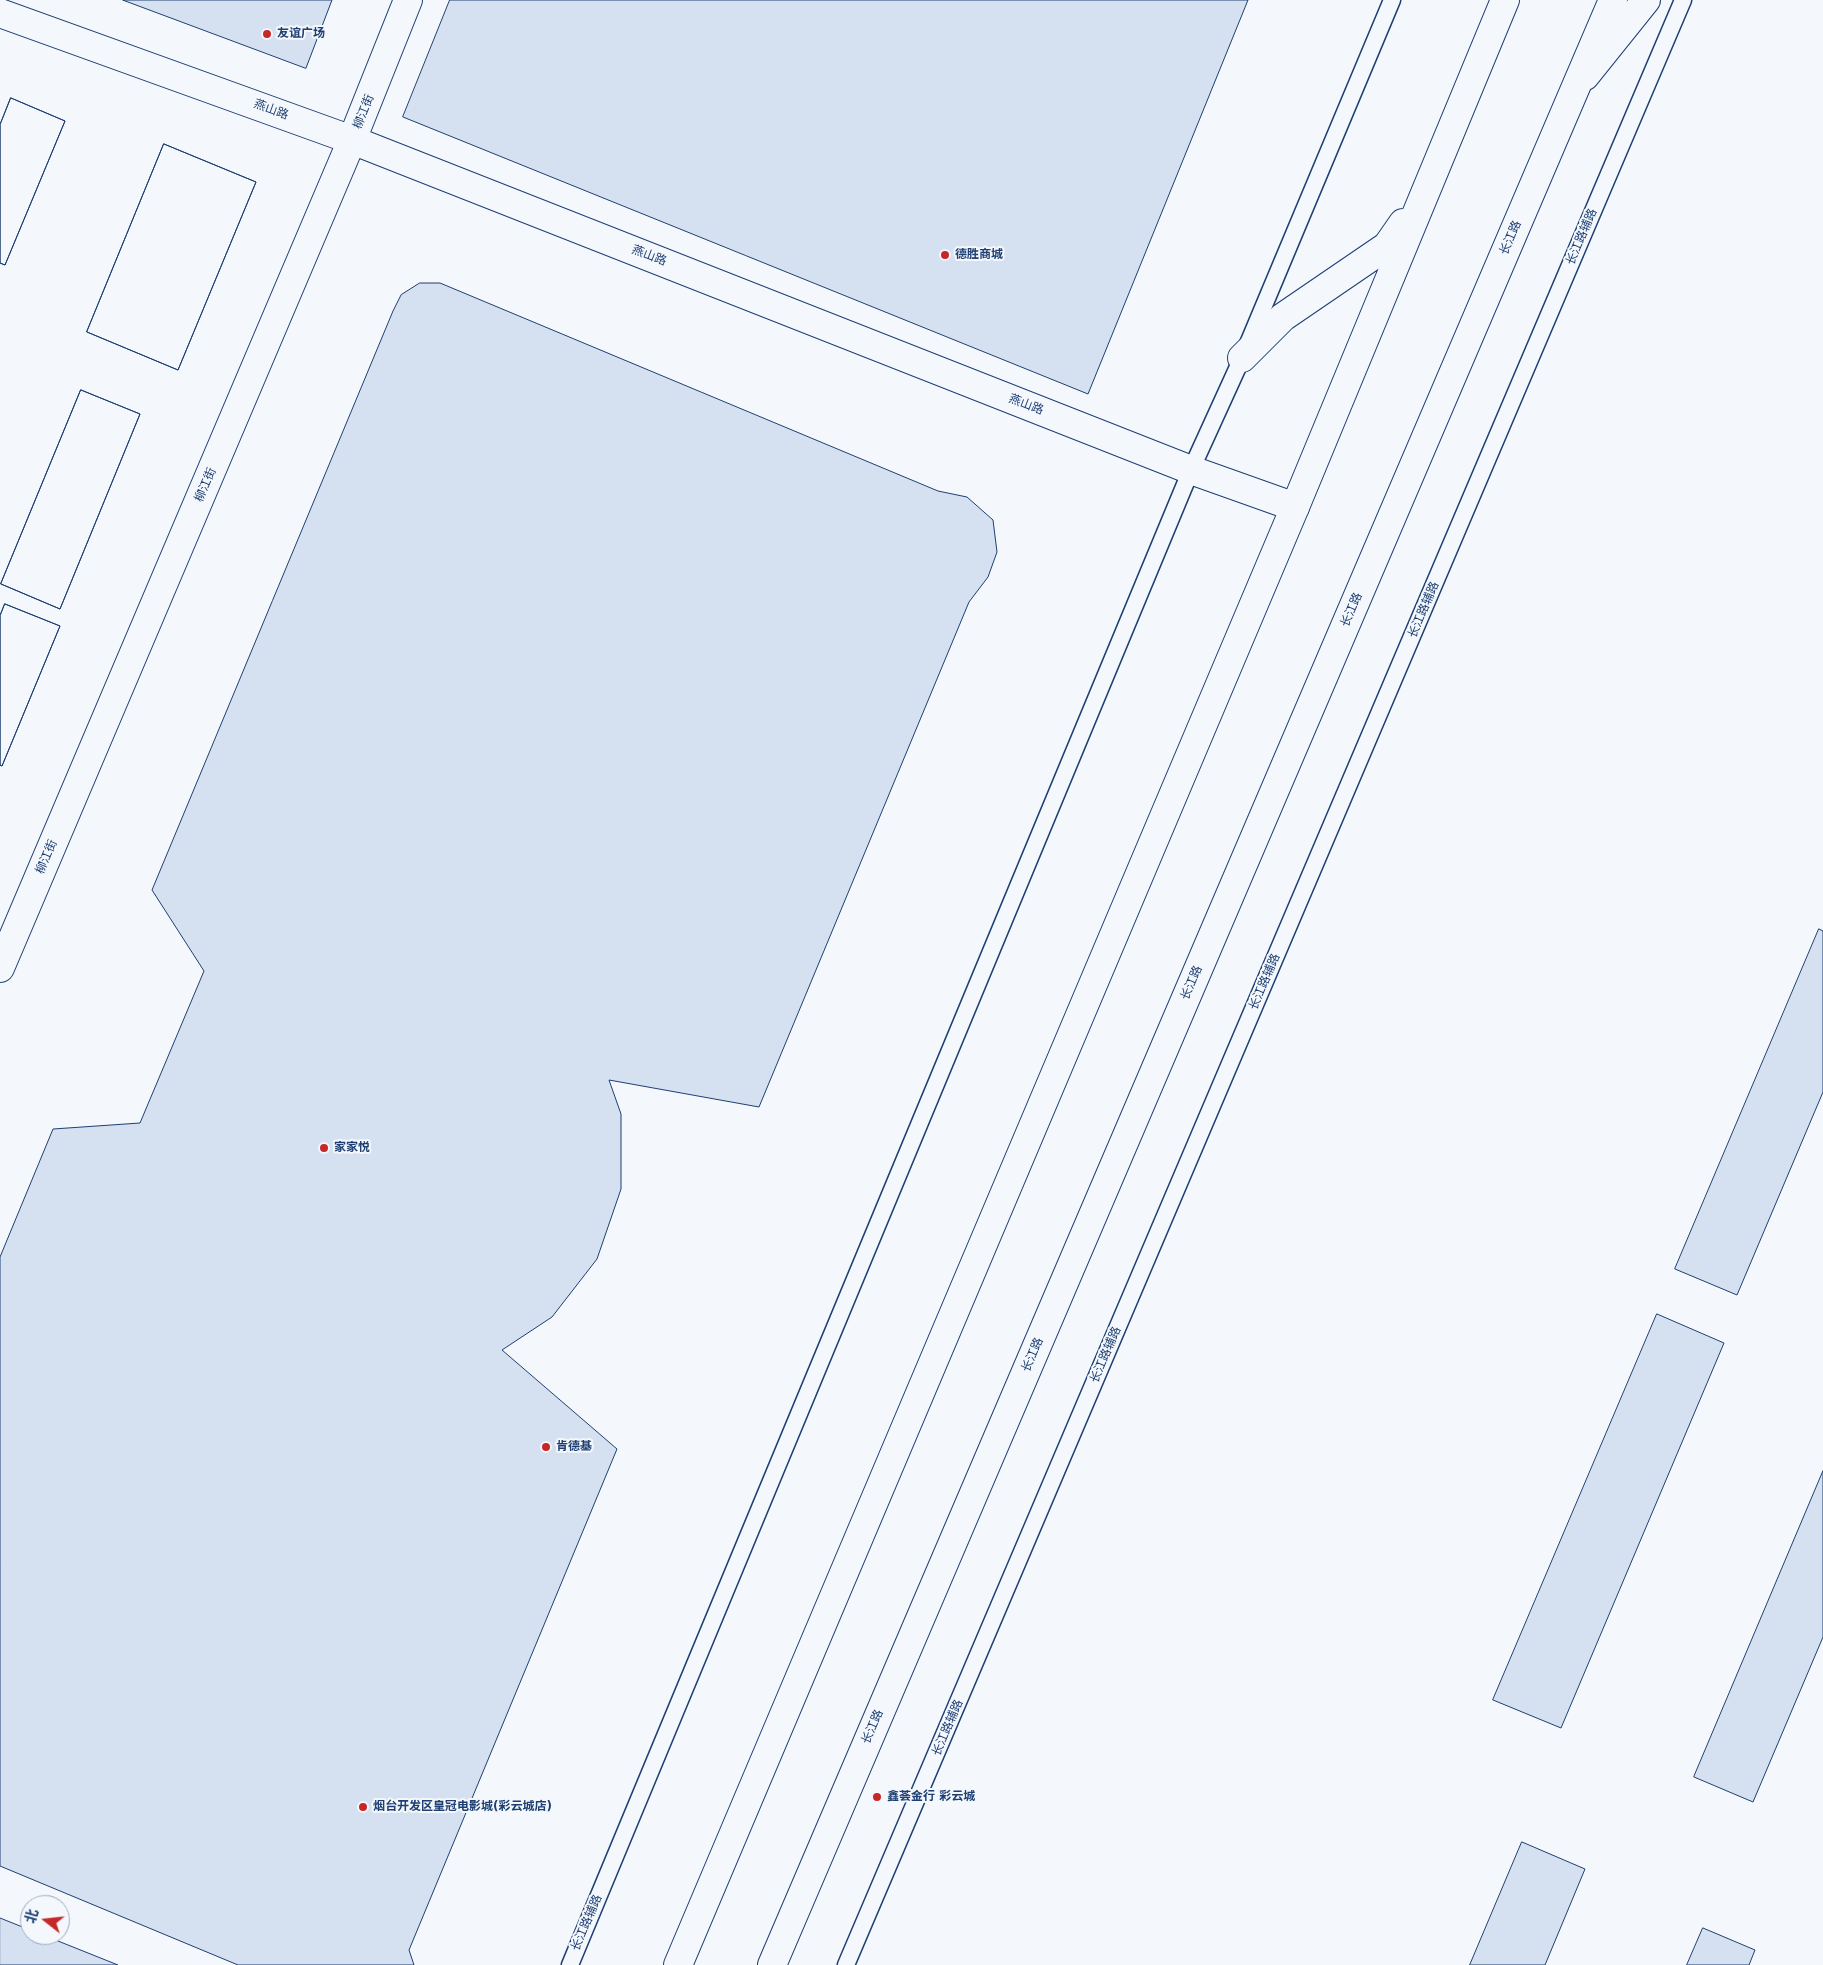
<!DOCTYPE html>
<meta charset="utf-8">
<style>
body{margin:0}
#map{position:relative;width:1823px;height:1965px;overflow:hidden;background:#f4f7fb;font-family:"DejaVu Sans","Noto Sans SC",sans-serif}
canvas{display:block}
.north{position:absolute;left:20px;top:1895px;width:50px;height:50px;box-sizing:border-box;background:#f4f7fb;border:1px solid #9eadc5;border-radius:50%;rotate:286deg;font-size:14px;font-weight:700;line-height:20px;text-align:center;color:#1d3f73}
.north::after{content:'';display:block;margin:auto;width:18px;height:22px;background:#c62828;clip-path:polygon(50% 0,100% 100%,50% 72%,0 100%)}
</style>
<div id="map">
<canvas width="1823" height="1965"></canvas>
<div class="north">北</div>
</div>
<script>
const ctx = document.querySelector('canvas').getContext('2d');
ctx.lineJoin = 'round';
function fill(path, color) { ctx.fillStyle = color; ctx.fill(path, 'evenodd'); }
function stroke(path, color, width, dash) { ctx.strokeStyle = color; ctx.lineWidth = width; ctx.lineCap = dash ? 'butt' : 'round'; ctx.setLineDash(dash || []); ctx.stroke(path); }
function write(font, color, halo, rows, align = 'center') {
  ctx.font = font + ' "DejaVu Sans","Noto Sans SC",sans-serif'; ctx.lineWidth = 4; ctx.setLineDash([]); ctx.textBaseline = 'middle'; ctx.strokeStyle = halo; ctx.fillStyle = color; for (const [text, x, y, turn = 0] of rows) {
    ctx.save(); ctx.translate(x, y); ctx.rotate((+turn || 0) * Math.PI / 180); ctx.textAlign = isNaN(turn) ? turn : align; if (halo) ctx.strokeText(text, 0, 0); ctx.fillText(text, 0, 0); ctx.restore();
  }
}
const building = new Path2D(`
 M123,0H332L306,68Z
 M450,0H1248L1088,394L403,117Z
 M11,98L65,121L5,265L0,263V125Z
 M11,98L65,121L5,265L0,263V125Z
 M164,144L256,182L178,370L87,332Z
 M164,144L256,182L178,370L87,332Z
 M420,283H440L938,491L967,497L993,520L997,552L988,577L969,602L759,1107L609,1080L621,1114V1189L597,1259L552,1317L502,1350L617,1449L409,1950L414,1965H238L0,1866V1257L53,1129L140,1123L204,971L152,890L393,311L401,295Z
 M81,390L140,414L60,609L1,584Z
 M81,390L140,414L60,609L1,584Z
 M5,604L60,626L2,766L0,765V616Z
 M5,604L60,626L2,766L0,765V616Z
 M1819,929L1823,931V1092L1737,1295L1675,1269Z
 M1657,1314L1724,1343L1561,1728L1493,1700Z
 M1823,1471V1637L1753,1802L1694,1777Z
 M1522,1842L1585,1869L1545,1965H1470Z
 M0,1918L30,1930V1935H43L118,1965H0Z
 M1703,1928L1755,1950L1749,1965H1687Z`);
fill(building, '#d5e0f0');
stroke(building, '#1d3f73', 1);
const service = new Path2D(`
 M570,1965L1191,470L1242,358L1392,0
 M846,1965L1683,0`);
const tertiary = new Path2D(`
 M0,13L352,140L1191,470L1295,507
 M0,968L352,140L408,0`);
const secondary = new Path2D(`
 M1585,76L1646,0`);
const primary = new Path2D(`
 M1242,358L1283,317L1387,246L1403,223
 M678,1965L1295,507L1505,0
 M772,1965L1613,0`);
stroke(service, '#1d3f73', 19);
stroke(tertiary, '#1d3f73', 30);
stroke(secondary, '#1d3f73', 30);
stroke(primary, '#1d3f73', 30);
stroke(service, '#f4f7fb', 16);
stroke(tertiary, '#f4f7fb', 28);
stroke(secondary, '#f4f7fb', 28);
stroke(primary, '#f4f7fb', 28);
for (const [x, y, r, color] of [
 [267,34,5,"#c62828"],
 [945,255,5,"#c62828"],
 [324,1148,5,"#c62828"],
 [546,1447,5,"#c62828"],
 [877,1797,5,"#c62828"],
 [363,1807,5,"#c62828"]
]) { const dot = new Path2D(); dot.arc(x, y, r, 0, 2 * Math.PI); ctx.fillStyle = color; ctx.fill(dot); stroke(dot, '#f4f7fb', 2); }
write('bold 12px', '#1d3f73', '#f4f7fb', [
 ["友谊广场",277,34],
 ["德胜商城",955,255],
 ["家家悦",334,1148],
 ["肯德基",556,1447],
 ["鑫荟金行 彩云城",887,1797],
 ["烟台开发区皇冠电影城(彩云城店)",373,1807]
], 'left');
write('12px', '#1d3f73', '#f4f7fb', [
 ["燕山路",271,110,20],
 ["柳江街",364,112,-68],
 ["长江路辅路",1582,237,-67],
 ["长江路",1511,238,-67],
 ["燕山路",649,256,21],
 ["燕山路",1026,405,21],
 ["柳江街",206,485,-67],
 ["长江路",1352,610,-67],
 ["长江路辅路",1424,610,-67],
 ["柳江街",47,857,-67],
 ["长江路辅路",1265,982,-67],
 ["长江路",1192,983,-67],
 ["长江路",1033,1355,-67],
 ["长江路辅路",1106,1355,-67],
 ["长江路",873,1727,-67],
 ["长江路辅路",948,1728,-67],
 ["长江路辅路",587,1923,-67]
]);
</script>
